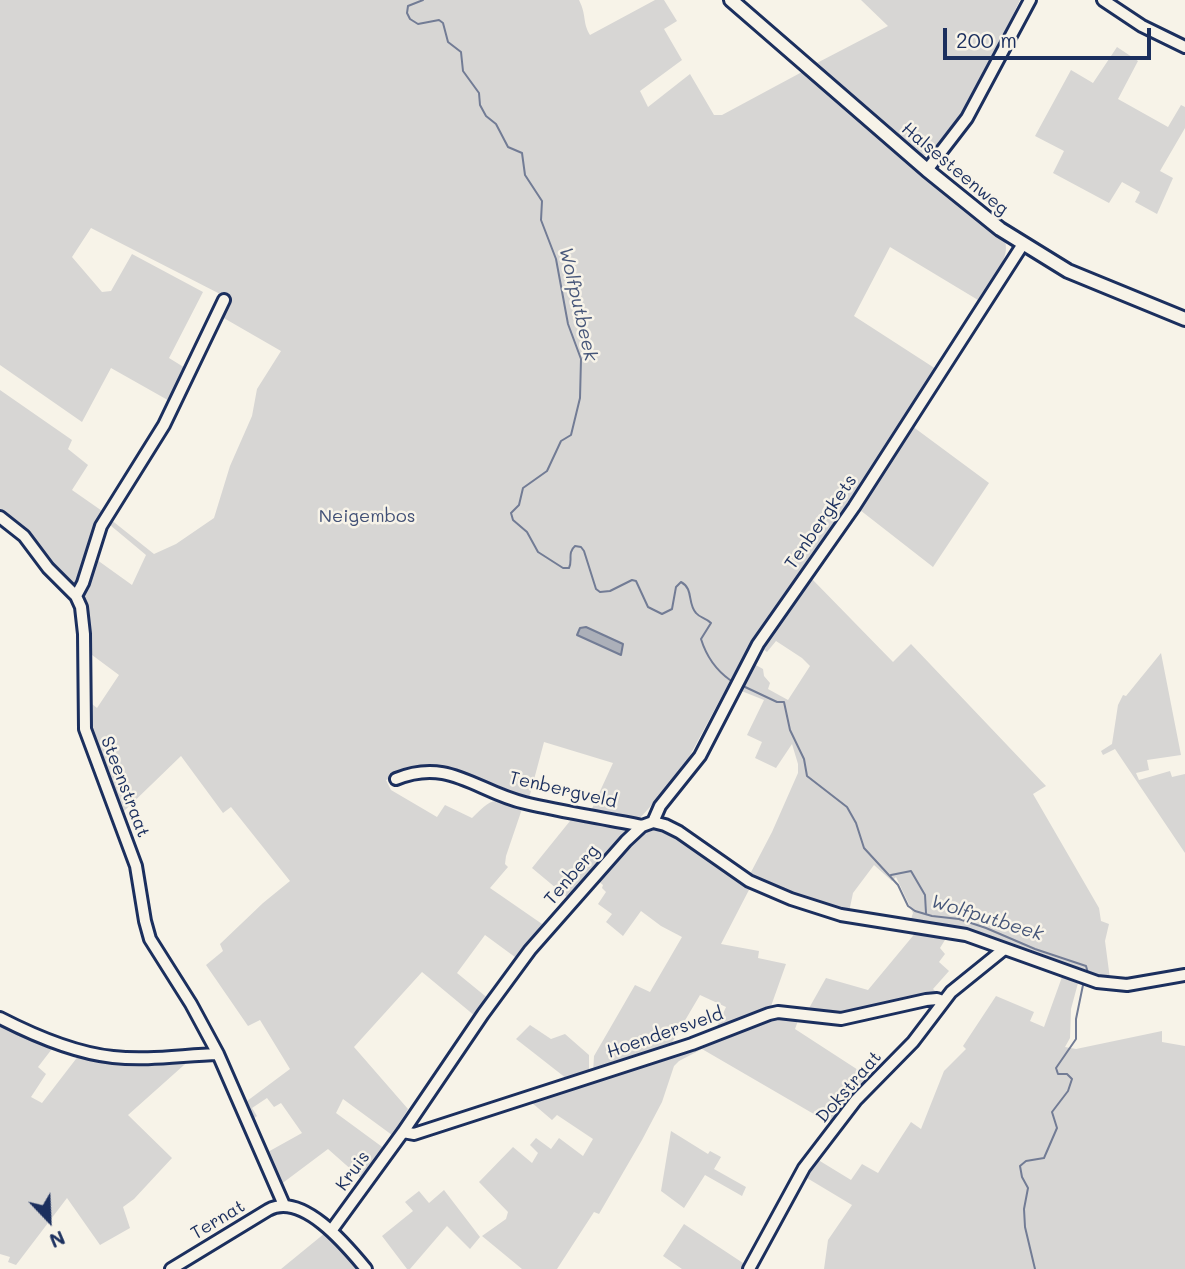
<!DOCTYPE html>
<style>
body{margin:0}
#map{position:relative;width:1185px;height:1269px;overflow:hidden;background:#f7f3e8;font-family:Mali,sans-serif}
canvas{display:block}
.north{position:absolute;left:14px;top:1185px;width:70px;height:70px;-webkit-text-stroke:5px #f7f3e8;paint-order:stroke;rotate:157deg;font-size:19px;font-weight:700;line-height:28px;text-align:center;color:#1b2f5e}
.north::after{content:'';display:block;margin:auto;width:24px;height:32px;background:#1b2f5e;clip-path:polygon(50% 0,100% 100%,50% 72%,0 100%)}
.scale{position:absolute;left:943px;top:28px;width:208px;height:32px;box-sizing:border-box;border:4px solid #1b2f5e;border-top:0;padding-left:9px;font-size:21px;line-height:24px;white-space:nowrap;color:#1b2f5e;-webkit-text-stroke:5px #f7f3e8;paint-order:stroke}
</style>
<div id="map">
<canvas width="1185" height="1269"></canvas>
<div class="north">N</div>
<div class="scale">200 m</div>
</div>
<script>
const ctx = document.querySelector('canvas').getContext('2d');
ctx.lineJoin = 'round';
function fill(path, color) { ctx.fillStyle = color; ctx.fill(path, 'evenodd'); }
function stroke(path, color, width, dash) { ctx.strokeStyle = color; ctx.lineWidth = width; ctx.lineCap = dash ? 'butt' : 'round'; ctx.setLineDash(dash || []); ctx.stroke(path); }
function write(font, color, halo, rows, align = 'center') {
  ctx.font = font + ' Mali,sans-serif'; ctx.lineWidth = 5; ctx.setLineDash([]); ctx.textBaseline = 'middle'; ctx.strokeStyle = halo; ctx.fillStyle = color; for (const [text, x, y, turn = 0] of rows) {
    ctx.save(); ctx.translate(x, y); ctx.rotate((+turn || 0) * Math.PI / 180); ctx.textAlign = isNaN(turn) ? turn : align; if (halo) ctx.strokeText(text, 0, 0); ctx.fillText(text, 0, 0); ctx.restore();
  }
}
fill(new Path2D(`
 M0,0H579C587,16 582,21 590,35L655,0H664L677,21L664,29L682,60L640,91L648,107L690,74L714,115H722L802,72L922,175L1005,241C1011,260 988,284 978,300L890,247L854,316L936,369L858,493L752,640L680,774L639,819L631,821L590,813L613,763L544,742L528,802L502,793L412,770L386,780L391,790L437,817L445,805L472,818C495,796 492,799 523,806L506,856L505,864L508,867L490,888L545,926L519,960L485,935L457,973L490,1000L475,1016L422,972L354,1047L408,1109L392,1135L343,1099L336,1113L385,1149L363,1180L328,1149L280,1185L266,1153L302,1133L281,1103L274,1107L267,1098L252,1108L257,1116L250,1121L243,1104L290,1069L260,1020L248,1026L206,965L223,951L220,944L263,903L290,881L231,807L223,813L181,756L121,814L89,729L87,700L97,708L119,675L88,652L84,594L93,557L132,585L146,555L110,525L104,535L101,534L110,519L154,554L176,544L214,518L230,466L252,416L257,389L281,351L222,317L227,301L222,295L91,228L72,257L102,292L111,291L132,254L203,292L169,358L190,371L173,403L111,368L82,422L0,365Z
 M861,0H1020L963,119L933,154L921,156L815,64L888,26Z
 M1117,47L1138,61L1118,99L1168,127L1181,105L1185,107V128L1160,171L1173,178L1157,214L1135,202L1140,192L1122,182L1109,203L1053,173L1064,151L1035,136L1071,70L1093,83Z
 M0,390L72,440L68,449L88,465L72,490L105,513L79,584L75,587L0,514Z
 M912,426L989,483L933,567L860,510Z
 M811,578L893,662L911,644L1046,786L1033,794L1099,908L1101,921L1109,924L1105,941L1110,979C1072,973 1038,954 1001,941C971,931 941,925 910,922L913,913L896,877L892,881L874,865L853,893L849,912L749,876L772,832L798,773V764L792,744L776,768L755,758L762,742L747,735L764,700L739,690L754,664L763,669L764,676L770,683L768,689L788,700L810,666L802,658L776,641L767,652L763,649Z
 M1161,653L1181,755L1147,760L1149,770L1136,773L1139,780L1170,771L1172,777L1185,774V853L1115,749L1103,755L1101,751L1112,744L1118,705L1123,695L1126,696Z
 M574,816L622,826L627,831L568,898L532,868Z
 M653,829C683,833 721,871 751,886L721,944L759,951L758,958L786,964L770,1009L753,1013L715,1031L726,1007L700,995L667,1051L593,1074L594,1056L635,985L650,992L682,937L661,926L641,911L623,936L606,922L612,914L598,904L606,892L602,888L603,885L597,880C611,865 633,833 653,829Z
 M917,931L948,935L940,948L945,954L939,962L949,971L933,989L937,993C895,1003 851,1021 808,1010L826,978L868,990Z
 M1062,977L1078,983L1071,1009L1070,1038L1065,1047L1076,1049L1162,1031V1042L1185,1046V1269H824L828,1240L852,1205L802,1175L815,1158L851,1180L862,1164L878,1173L911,1122L921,1129L944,1071L966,1049L963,1046L996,996L1034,1012L1030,1021L1044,1027Z
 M780,1016L799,1018L795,1029L872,1079L831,1124L702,1049L679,1061L674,1066L662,1102L642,1140L599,1214L594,1212L557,1269H522L482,1236L506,1219L508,1212L479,1182L513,1147L532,1163L538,1153L530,1145L536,1138L551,1149L559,1138L583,1156L593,1139L557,1115L552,1120L531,1102L701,1045L756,1022Z
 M0,1021L55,1045L38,1067L46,1074L31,1097L42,1103L79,1055L193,1057L128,1115L172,1158L134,1199L123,1207L130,1228L100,1245L67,1198L16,1265L8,1262L10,1257L0,1254Z
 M530,1025L551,1039L565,1034L589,1055V1076L571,1082L516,1039Z
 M671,1131L708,1154L710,1151L721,1157L714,1169L746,1187L742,1196L705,1175L684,1208L661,1191Z
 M444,1190L480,1237L470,1249L447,1226L410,1269H407L382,1236L413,1211L405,1202L419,1191L429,1203Z
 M684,1224L746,1265L744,1269H682L663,1256Z
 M325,1233L344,1250L359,1269H281Z`), '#d7d6d4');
const water = new Path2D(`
 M586,627L623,644L621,655L577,635L580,628Z`);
fill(water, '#acb0b9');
stroke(water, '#727c95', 2);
stroke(new Path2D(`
 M423,0L408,6L407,13L410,19L418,24L439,20L443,23L448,42L461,52L463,71L479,93L480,105L486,116L496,124L508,147L522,153L525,175L542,201L541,220L556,259L568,324L581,359L580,398L571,435L561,441L547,471L523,488L519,505L511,513L513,520L527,532L538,552L563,568H569C573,560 567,553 575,546L581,547L584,551L596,589L600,592L610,591L632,580L636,581L648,607L662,614L672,609L676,587L681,582C694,589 687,603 696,613C700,618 706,618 711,623L701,639C706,655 716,670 730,680
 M743,686L777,702H784L790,730L804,759L807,776L847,807L856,823L864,848L898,885L908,906L915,911L932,916L959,919L986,928L1035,949L1086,966L1088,973
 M891,875L911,871L925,895L926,913
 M1035,1269L1025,1227L1024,1209L1028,1188L1022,1177L1020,1166L1026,1161L1044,1158L1057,1128L1052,1112L1068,1091L1072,1079L1067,1074H1058L1056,1068L1076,1039V1019L1083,985`), '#727c95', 2);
const minor = new Path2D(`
 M1103,0L1142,26L1185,47
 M927,170L967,118L1030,0
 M224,300L164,425L101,526L83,583L76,596L81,607L84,634L85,729L136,866L145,921L150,939L191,1004L218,1054L284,1205
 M0,517L24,536L48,568L76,596
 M396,779C449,757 477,792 525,803C563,812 603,818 642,826
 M653,822L660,806L700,756L758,644L854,507L1023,244
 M0,1018C35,1036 74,1053 113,1057C148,1061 183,1055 218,1054
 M403,1132L414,1134L692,1044L769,1014L778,1012L841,1019L926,1000L937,999L943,1001
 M331,1231L403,1132L483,1014L530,950L626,841L642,826L653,822L665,825L679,832L749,881L791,899L841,915L966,935L1097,982L1127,985L1185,975
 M171,1269L268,1210C302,1191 347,1246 366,1269
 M749,1269L804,1168L856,1100L913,1042L951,992L1003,950`);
const major = new Path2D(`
 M731,0L927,170L1000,229L1068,271L1185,319`);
stroke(minor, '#1b2f5e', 16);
stroke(major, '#1b2f5e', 18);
stroke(minor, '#f7f3e8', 10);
stroke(major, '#f7f3e8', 12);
write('18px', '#1b2f5e', '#f7f3e8', [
 ["Halsesteenweg",955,169,40],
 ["Tenbergkets",821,522,-55],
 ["Steenstraat",125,787,69],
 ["Tenbergveld",563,790,13],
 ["Tenberg",572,875,-49],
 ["Hoendersveld",665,1033,-19],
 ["Dokstraat",849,1087,-49],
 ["Kruis",353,1171,-54],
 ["Ternat",218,1220,-31]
]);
write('18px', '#415076', '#f7f3e8', [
 ["Neigembos",367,516]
]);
write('italic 19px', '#465679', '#f7f3e8', [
 ["Wolfputbeek",578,304,77],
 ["Wolfputbeek",987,918,17]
]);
</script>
